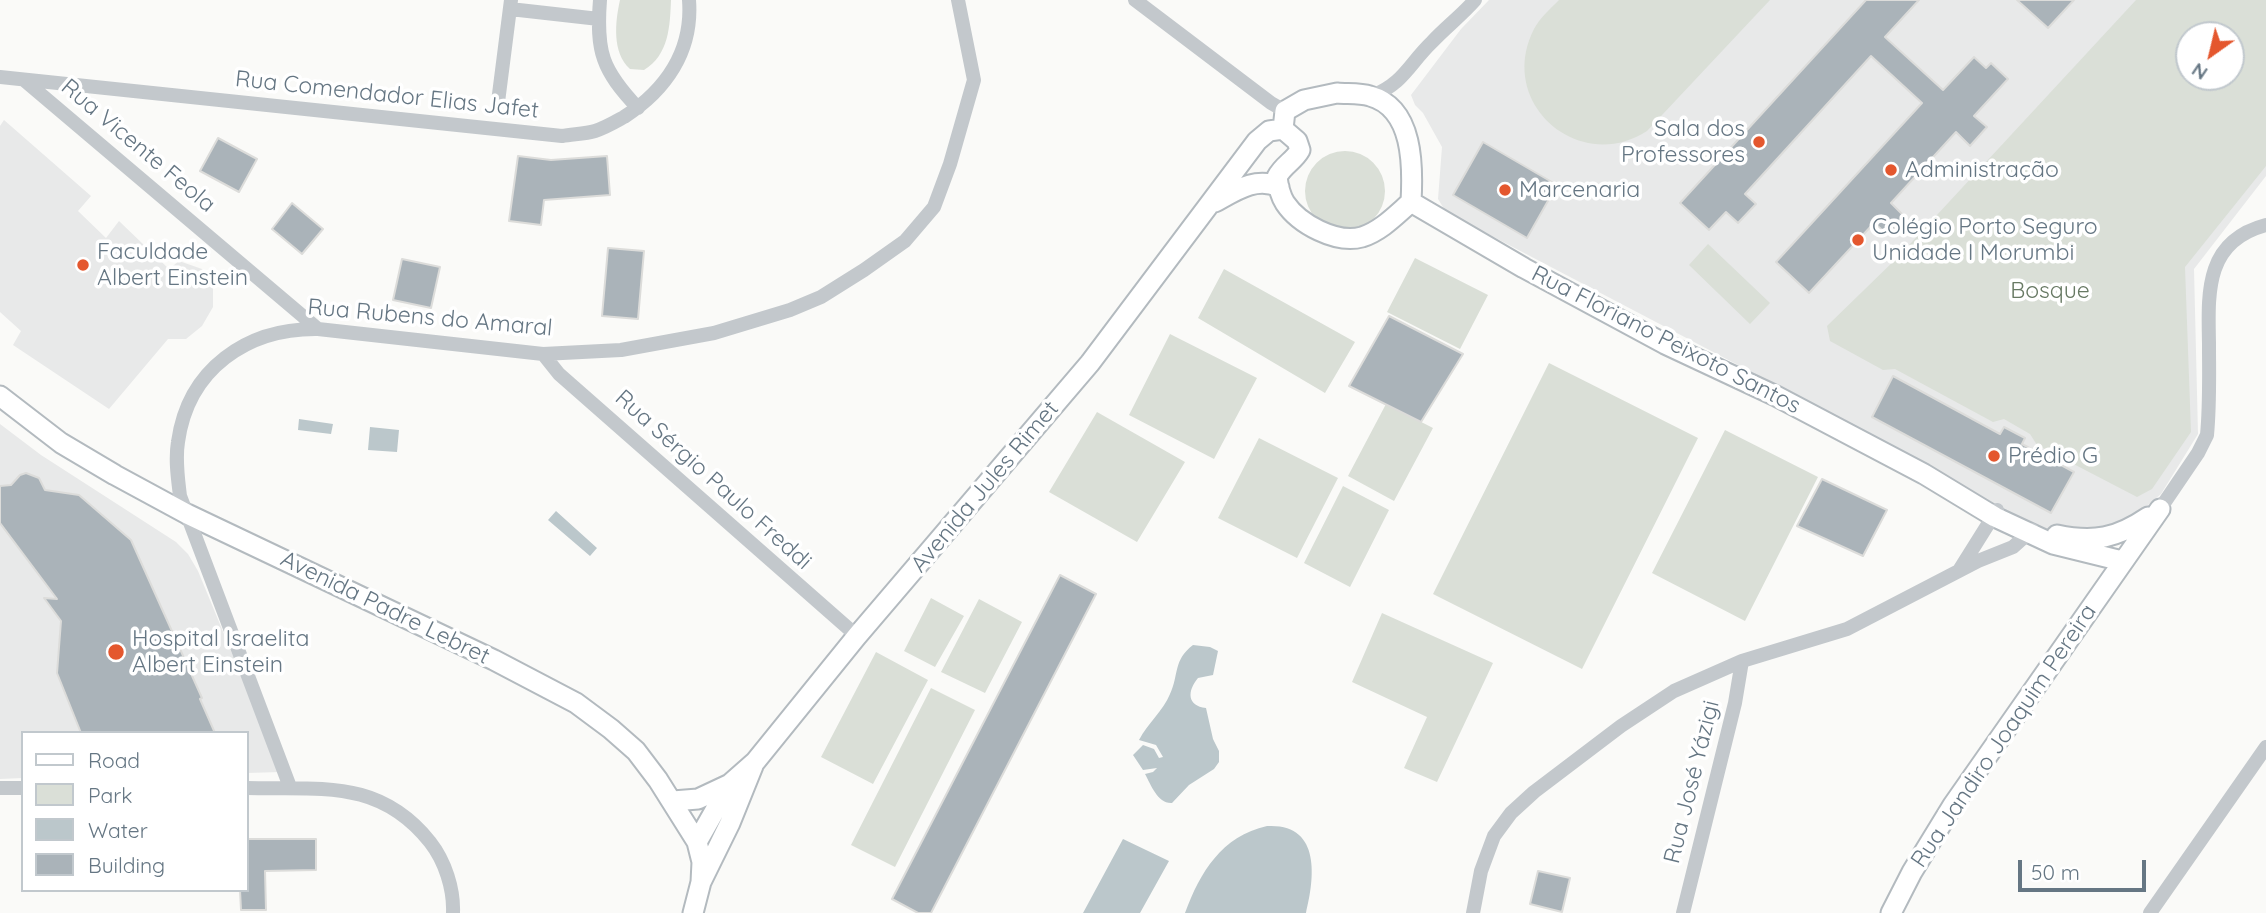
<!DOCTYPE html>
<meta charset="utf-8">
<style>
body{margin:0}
#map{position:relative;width:2266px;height:913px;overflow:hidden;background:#fafaf8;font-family:Quicksand,sans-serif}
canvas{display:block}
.legend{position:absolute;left:21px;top:731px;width:228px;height:161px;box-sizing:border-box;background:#fff;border:2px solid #c1c8cd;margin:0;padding:9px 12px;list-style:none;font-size:21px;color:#657683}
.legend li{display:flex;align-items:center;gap:14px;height:35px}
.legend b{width:35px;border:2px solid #c1c8cd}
.north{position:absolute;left:2175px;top:21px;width:70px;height:70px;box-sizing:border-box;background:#fff;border:2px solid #c1c8cd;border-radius:50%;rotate:214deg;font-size:19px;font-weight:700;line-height:28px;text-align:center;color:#657683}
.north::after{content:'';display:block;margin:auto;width:24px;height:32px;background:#e4572e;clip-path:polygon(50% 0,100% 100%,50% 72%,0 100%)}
.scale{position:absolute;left:2018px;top:860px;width:128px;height:32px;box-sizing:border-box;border:4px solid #657683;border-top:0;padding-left:9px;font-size:21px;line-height:24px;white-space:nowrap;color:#657683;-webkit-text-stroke:5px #fff;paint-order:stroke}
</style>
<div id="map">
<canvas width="2266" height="913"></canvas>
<ul class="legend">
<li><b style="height:9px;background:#fff"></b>Road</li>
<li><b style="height:19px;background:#dadfd7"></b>Park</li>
<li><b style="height:19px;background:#bbc7cb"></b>Water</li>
<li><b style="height:19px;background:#aab3b9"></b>Building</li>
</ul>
<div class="north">N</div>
<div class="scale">50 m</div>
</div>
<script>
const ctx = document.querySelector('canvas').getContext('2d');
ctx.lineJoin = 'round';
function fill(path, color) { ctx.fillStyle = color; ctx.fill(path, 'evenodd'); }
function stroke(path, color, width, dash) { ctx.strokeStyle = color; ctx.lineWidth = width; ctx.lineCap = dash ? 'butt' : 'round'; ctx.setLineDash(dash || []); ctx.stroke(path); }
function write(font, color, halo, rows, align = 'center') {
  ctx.font = font + ' Quicksand,sans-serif'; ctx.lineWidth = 7; ctx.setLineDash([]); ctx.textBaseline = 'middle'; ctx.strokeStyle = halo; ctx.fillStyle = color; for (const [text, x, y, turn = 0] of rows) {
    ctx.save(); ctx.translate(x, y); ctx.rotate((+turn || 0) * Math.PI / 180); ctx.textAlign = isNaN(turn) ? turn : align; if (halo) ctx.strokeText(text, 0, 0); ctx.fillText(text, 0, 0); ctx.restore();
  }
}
fill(new Path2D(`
 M1489,0H2266V176L2194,269L2198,434L2161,494L2119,530L2073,534L2034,526L1778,386L1446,212L1438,199L1442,147L1423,113L1415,105L1411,95L1461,29ZM2189,35H2231V77H2189Z
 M4,120L91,196L78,211L106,238L119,221L169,269L179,261L202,269L213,285V307L202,326L186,339H168L109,409L13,345L21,331L0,312V126Z
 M0,424L41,455L176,542L188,554L198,571L281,772L247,773V733H23V778L0,779Z`), '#e8e9e9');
fill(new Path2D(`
 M620,0H671C670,26 669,55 644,70L630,69C612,53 615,22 620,0Z
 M1559,0H1770L1647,131C1579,175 1496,103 1534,29C1540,18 1550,9 1559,0Z
 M2136,0H2266V166L2185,267L2191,432L2152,489L2137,497L2037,445L2030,434L2004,419L1993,422L1895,369L1883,370L1830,341L1827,326L1899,256ZM2189,35H2231V77H2189Z
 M1305 191a40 40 0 1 1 80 0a40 40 0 1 1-80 0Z
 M1708,244L1770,303L1750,324L1689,265Z
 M1415,258L1488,295L1460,349L1387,312Z
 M1224,269L1355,342L1325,393L1198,318Z
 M1170,334L1257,378L1214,459L1129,415Z
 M1549,363L1698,438L1582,669L1433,594Z
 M1386,404L1433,428L1394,501L1348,476Z
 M1097,412L1185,462L1137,542L1049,492Z
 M1725,430L1818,477L1745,621L1652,573Z
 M1259,438L1338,478L1297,558L1218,518Z
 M1343,486L1389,510L1350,587L1304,563Z
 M931,598L964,616L935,667L904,651Z
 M979,599L1022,622L985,693L941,672Z
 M1382,613L1493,663L1437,782L1404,768L1427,717L1352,682Z
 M876,652L928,680L873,784L821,757Z
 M931,688L975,710L895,867L851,845Z`), '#dadfd7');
fill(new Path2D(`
 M299,419L333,424L331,434L298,430Z
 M370,427L399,430L397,452L368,450Z
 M556,511L597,548L590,556L548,520Z
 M1193,645L1210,647L1218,651L1213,675L1198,678C1187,691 1187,706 1206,708L1213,739L1219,751V762L1214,769L1189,785L1172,803C1158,804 1151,785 1145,774L1153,772L1157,768L1143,770L1133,755L1143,745L1154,749L1159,758L1163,757L1156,745L1139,740C1148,723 1163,711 1170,694C1179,675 1173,660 1193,645Z
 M1267,826C1321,823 1315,877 1306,913H1185C1200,872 1222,836 1267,826Z
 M1123,839L1169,861L1140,913H1083Z`), '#bbc7cb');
const building = new Path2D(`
 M1866,0H1919L1885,37L1943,90L1974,57L1986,68L1991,63L2008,79L1974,116L1987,127L1970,146L1956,132L1891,203L1905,217L1888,235L1874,223L1809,293L1776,262L1922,103L1871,56L1745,194L1756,204L1738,223L1726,212L1709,230L1680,203Z
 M2017,0H2074L2048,28Z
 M218,138L257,159L239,192L200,171Z
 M1483,142L1557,185L1527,238L1453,195Z
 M518,156L551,160L607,156L610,195L544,200L541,225L509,221Z
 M292,203L323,229L302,254L272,229Z
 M608,248L644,251L638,319L602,316Z
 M402,259L440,267L431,308L393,300Z
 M1389,316L1463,354L1421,422L1349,386Z
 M1893,376L2000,434L2004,427L2025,438L2022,444L2074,472L2051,513L1872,417Z
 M26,473L39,478L45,490L79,495L131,540L202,698L200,699L215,733H81L57,673L61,621L44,598L57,599L0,523V486L11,485L20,475Z
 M1822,479L1887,510L1863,556L1797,526Z
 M1060,575L1096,594L931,913H918L892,899Z
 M247,839H316V870L265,871L266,910H241L240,890H247Z
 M1538,871L1570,878L1562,912L1530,904Z`);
fill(building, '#aab3b9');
stroke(building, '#dcdcda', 2);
const secondary = new Path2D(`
 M1337,93C1347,94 1360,93 1370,96C1414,108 1413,167 1411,202C1396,215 1381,231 1362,237C1336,244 1299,224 1285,203C1280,195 1278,185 1277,177C1283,165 1294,161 1300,150L1297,141L1283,129L1285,111L1304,100Z
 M1215,202C1235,191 1256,176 1279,187
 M1411,202L1524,268L1665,344L1776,396L1924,474L1995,517L2053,544L2122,561
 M0,396L61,443L115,475L187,514L494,660L576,703L611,729L636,751L658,780L697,842L702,862L701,882
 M2057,535C2094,543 2117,538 2148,517
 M673,801L698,799L730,784
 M697,842L730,784L755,762L857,636L1090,363L1257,141L1269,131L1283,129
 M693,913L701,882L730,823L753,766
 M1891,913L1912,872L1953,805L2160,509`);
stroke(secondary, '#b3babf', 23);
stroke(new Path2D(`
 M600,0C596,52 602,70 638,108
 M1135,0L1271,103L1285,111
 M510,9L599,19
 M0,77L562,136C573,134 585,134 595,131C605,128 615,122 624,117C666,90 693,51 689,0
 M24,80L318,329
 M1372,96C1404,83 1409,64 1432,42C1446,27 1462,15 1475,0
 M498,102L511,0
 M543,354L559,374L857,636
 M2160,509L2198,453L2207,435C2210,404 2209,374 2209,343C2208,292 2205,241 2266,225
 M1960,569L1997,510
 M290,787L180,496C178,479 175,460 178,442C188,369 247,328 318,329L543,354L621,350L714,333L790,310L821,297L864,270L905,241L934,207L950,164L974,80L958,0
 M0,788H23
 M247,788C320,790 379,778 430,842C445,861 454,889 453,913
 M1473,913L1481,871L1494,836L1511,813L1534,792L1621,726L1674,691L1742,661L1847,629L1978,561L2013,547L2032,530
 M1683,913L1735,703L1742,661
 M2150,913L2266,747`), '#c3c8cc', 14);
stroke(secondary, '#fff', 19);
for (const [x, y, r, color] of [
 [1759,142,7,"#e4572e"],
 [1891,170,7,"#e4572e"],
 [1505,190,7,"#e4572e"],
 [1858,240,7,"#e4572e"],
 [83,265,7,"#e4572e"],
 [1994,456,7,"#e4572e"],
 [116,652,9,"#e4572e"]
]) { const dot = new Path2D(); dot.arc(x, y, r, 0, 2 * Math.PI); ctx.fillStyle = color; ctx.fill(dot); stroke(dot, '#fff', 2.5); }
write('23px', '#657683', '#fff', [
 ["Rua Comendador Elias Jafet",387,95,6],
 ["Rua Vicente Feola",138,146,40],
 ["Rua Rubens do Amaral",430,318,5],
 ["Rua Floriano Peixoto Santos",1666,340,27],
 ["Rua Sérgio Paulo Freddi",713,480,42],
 ["Avenida Jules Rimet",985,487,-50],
 ["Avenida Padre Lebret",385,608,26],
 ["Rua Jandiro Joaquim Pereira",2004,736,-56],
 ["Rua José Yázigi",1692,782,-76]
]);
write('23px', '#657683', '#fff', [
 ["Sala dos",1745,129,"right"],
 ["Professores",1745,155,"right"],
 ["Administração",1905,170],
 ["Marcenaria",1519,190],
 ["Colégio Porto Seguro",1872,227],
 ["Unidade I Morumbi",1872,253],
 ["Faculdade",97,252],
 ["Albert Einstein",97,278],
 ["Prédio G",2008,456],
 ["Hospital Israelita",132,639],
 ["Albert Einstein",132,665]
], 'left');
write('23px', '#687a64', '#fff', [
 ["Bosque",2050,291]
]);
</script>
